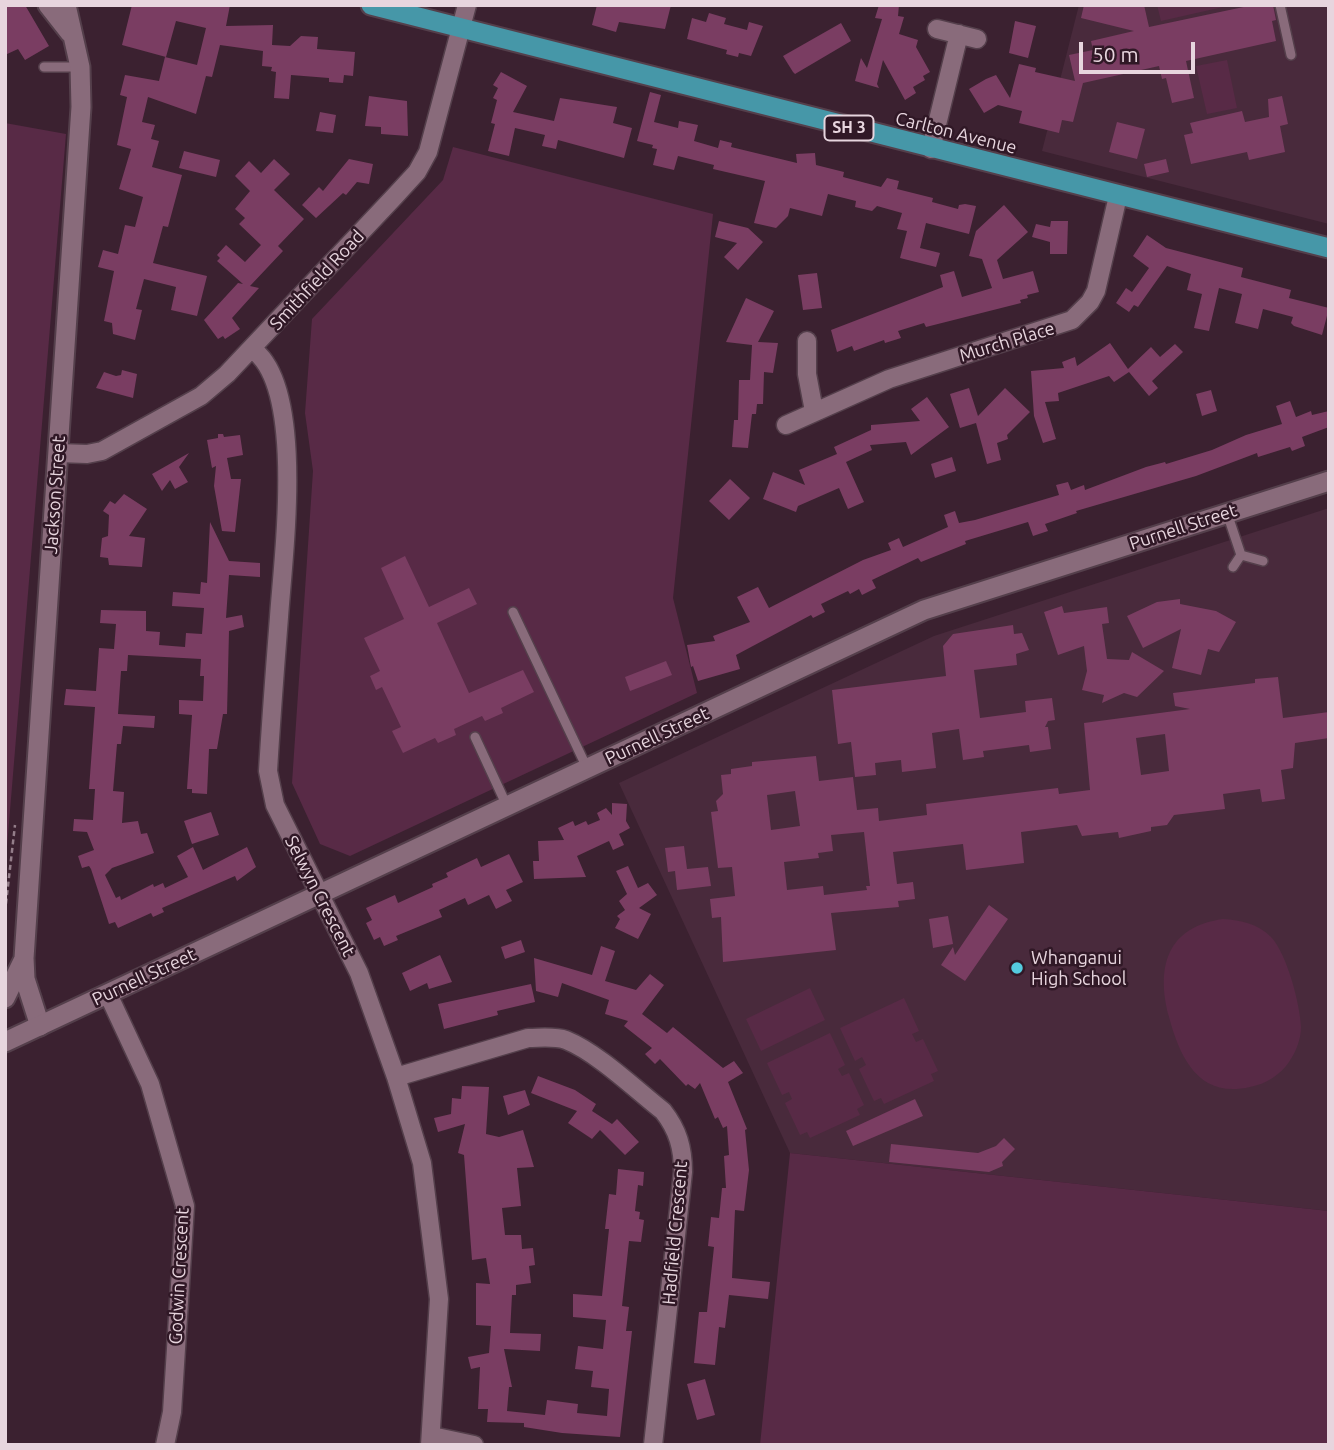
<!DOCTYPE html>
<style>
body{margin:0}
#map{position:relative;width:1334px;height:1450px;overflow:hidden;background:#3b2130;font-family:Ubuntu,sans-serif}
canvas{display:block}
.frame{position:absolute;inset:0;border:7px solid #e7d5de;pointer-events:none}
.scale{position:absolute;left:1079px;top:42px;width:116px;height:32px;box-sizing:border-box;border:4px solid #e7d5de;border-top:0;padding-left:9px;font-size:21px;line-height:24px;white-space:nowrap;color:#e7d5de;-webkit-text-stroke:5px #301826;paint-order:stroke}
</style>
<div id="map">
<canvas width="1334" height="1450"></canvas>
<div class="frame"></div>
<div class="scale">50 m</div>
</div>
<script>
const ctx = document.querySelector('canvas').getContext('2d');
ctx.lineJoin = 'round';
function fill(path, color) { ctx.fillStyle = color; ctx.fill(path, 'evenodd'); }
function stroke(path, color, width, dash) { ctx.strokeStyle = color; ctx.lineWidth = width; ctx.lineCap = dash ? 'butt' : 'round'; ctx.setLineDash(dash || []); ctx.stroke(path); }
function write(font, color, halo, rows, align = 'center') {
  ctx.font = font + ' Ubuntu,sans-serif'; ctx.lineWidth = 5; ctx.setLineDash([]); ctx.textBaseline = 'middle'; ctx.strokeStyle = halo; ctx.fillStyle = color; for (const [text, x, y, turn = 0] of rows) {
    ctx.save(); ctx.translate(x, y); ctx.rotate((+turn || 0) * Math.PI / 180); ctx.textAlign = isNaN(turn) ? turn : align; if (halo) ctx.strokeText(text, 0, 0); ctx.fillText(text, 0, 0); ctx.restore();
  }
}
fill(new Path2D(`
 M1079,5H1329V224L1042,151Z
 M1329,508V1211L790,1153L619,783L934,636Z`), '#492a3c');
fill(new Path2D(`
 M1157,5H1223V7L1161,21Z
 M1227,60L1237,108L1207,114L1196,66Z
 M5,123L66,134L5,871Z
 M453,147L713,214L673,598L697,693L350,856L320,844L292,783L313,471L305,413L312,319L443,180Z
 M1223,919C1241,920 1258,924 1271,937C1287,954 1300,1004 1301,1027C1301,1039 1296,1052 1289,1062C1280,1075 1266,1084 1250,1087C1199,1099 1180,1058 1169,1017C1156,968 1166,927 1223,919Z
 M810,988L825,1020L761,1051L746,1019Z
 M904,998L919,1031L912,1034L916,1042L923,1039L938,1071L931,1074L934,1081L884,1104L881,1098L874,1101L859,1069L866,1065L862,1057L855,1061L840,1028Z
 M830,1033L845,1065L838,1069L842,1076L849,1073L864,1105L857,1109L860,1115L810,1138L807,1132L800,1135L785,1103L792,1099L789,1092L782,1095L767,1063Z
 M790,1153L1329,1211V1445H760Z`), '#582a46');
fill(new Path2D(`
 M5,5H25L49,46L25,60L18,49L5,55Z
 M132,5H230L226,26L273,25L272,45L290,46L301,36L318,37L317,49L355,52L353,76L344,75L343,83L329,82V78L291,75L289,99L274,98L276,72L271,71L272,67L262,66L263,51L220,45L212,77L206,76L196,114L148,97L142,122L155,125L151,139L159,141L152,167L182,175L168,227L163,226L153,263L207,276L197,316L171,310L176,287L144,279L136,309L142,310L135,340L113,334L112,323L104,321L114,271L98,267L103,250L118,254L125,225L135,227L143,197L119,189L131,149L117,145L127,97L120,95L125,75L159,81L165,57L197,65L206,28L176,21L166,57L122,45Z
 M597,5H671L665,29L619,22L616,32L592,25Z
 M879,5H899L898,16L904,17L899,34L918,40L916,47L930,72L923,76L925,80L913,87L916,93L905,100L883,60L877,84L879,88L855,81L861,58L867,68L882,19L875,18Z
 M1084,5H1144L1149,27L1253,5H1273L1276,20L1272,21L1276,41L1186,61L1194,98L1172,103L1166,78L1162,79L1159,66L1083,83L1073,122L1062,120L1059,133L1019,123L1022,111L998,105L984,113L969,89L986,79L996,75L1010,98L1019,64L1036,68L1035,72L1075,81L1069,55L1093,50L1091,41L1134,31L1081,18Z
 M709,13L726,18L724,24L747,30L749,22L763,26L751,56L739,53L738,57L726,54L727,50L687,39L692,18L706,22Z
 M1015,21L1036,26L1028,58L1009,53Z
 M841,23L851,41L795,74L793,72L783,56Z
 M501,72L527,86L513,112L554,121L560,98L617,107L613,123L632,128L624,158L558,140L556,149L542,146L545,135L515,128L509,156L488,151L495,124L491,123L497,100L493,98L498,88L493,85Z
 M650,92L661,95L654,122L678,128L679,121L698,125L694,141L718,148L720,140L732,143L731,147L797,163L796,154L815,153L816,165L844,172L843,177L881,187L887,178L899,181L897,189L933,198L932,202L958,209L959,205L965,204L976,206L969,234L926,223L920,248L940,253L936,267L900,258L907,231L897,229L902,213L877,206L872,211L855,207L856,201L828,194L822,216L790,208L788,216L776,228L754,223L765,181L713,169L714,165L678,156L674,170L653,165L657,149L652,148L653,145L637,141Z
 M369,96L407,101L408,136L381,134V127L365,126Z
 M1282,96L1288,124L1280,126L1285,152L1249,160L1247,152L1191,164L1184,135L1193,133L1190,123L1242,111L1245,122L1269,117L1268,99Z
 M320,112L336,115L333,133L316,131Z
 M1117,122L1145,129L1137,159L1109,152Z
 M184,151L220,160L216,177L179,168Z
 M274,159L290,174L274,190L304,219L278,246L283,251L250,286L259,288L232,318L240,329L225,339L223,336L218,339L204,320L238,283L243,284L217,261L220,258L217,255L226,245L245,262L261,245L239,224L245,218L235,209L250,191L235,176L249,161L261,173Z
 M349,159L373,164L369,184L357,182L346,195L343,193L316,218L302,205L319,187L323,191Z
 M1166,159L1169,172L1147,177L1144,164Z
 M1004,205L1028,232L997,260L1003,279L1033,271L1039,292L1027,295L1028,298L1020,300L1021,303L926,327L924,323L898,331L901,338L885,343L884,340L854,351L852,346L837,352L831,330L943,287L940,275L954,271L962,297L992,288L982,259L969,256L976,231Z
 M719,221L748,228L763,242L738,270L724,257L737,243L715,237Z
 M1051,221H1068L1067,254H1050V242L1032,237L1036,224L1050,227Z
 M1147,235L1166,248L1243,268L1241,277L1291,290L1289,298L1329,308L1322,335L1294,326L1291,323L1293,317L1263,309L1258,329L1235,323L1242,294L1219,288L1209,331L1194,328L1202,294L1187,290L1191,274L1167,266L1138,307L1134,305L1129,312L1116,303L1126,288L1132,292L1149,268L1133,256Z
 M817,273L822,308L803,310L798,275Z
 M746,298L774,311L758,342L778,343L773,373L764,372L763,404H757L756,414H752L748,448L732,447L734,420H738L739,380H750L752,345L726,342Z
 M1110,343L1128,369L1151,347L1160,357L1175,344L1183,352L1152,381L1158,388L1149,396L1129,372L1114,382L1109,376L1058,393L1059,401L1045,402L1056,439L1043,443L1034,416L1031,371L1064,368L1062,362L1075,357L1077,366Z
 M122,370L137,374L133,398L96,388L104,372L116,376L121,375Z
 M969,388L978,416L1005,388L1030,412L1007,435L1008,439L997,443L1001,460L987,464L976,423L960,428L950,394Z
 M1211,390L1217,411L1202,416L1196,394Z
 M927,397L949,427L911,455L906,442L870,445L872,450L846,462L864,502L848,509L839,488L798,506L796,512L763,499L773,472L805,485L799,470L837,454L834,447L871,430V425L920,421L911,409Z
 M1290,401L1296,417L1311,411L1312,415L1329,411V427L1302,437L1305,446L1292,451L1290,447L1258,457L1257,453L1196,476L1076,511L1077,513L1045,524L1048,531L1033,536L1028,522L965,541L966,544L921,562L918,558L872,580L876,588L862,595L859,589L850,594L848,591L821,604L825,612L813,618L811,615L736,655L740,669L698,681L693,666L691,667L687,645L715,641L713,636L750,622L737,597L758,587L769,608L863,560L891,550L888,543L899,538L903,547L948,527L944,515L955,511L959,523L975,520L1059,495L1056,485L1068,482L1071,490L1084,485L1085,490L1146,467L1165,462L1166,464L1212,450L1246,435L1282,424L1276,406Z
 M218,434H223L224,437L240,435L243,455L227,458L231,479H241L235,532L222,531L214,486L216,466L212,468L207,440L218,438Z
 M189,453L179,467L188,482L175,489L170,480L162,491L152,474Z
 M952,457L956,471L935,478L931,464Z
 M730,479L750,498L729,520L709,501Z
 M124,494L147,509L129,536L145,538L142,567L109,565L108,558L100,557L102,538L108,536L109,515L103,511L110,501L115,504Z
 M210,522L229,561L260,563V577L229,575L226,618L242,615L244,627L229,631L227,714H223L217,749H209L207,794L192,793V789H187L192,715L179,714V700L203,701L204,676H200L201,659L128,655L127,671H121L118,714L155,716L154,728L123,726L121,744H117L113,791L124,792L122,823L138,821L141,834L147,833L154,853L112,868L105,875L116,898L120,896L121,900L153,884L154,887L163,883L165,888L188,877L177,856L193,847L203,870L247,847L256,867L237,881L235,876L162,908L164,912L153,917L151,913L118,928L115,922L109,924L91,869L89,866L82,868L78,856L94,850L87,832L73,831L74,819L93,820L95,789H89L95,707L64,705L66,689L96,691L99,648L114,649L116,624L100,623L101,610L146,611V631L160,632L159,645L185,647L186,633L202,634L204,608L172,606L173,592L200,594L201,582L207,583Z
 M405,556L429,607L469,588L477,604L437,623L469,693L523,670L534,692L501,708L503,713L485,721L482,716L454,729L456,735L438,743L435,738L403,753L392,731L401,727L382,687L376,690L370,676L380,671L364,638L404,619L381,568Z
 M1180,599V604L1216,611L1236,622L1219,652L1208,649L1201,675L1172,668L1181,629L1143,648L1127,616L1157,602Z
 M1062,606L1064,613L1107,607L1109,623L1102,624L1107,659L1129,660L1132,652L1164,671L1137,697L1124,693L1102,703L1104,695L1082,690L1087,671L1084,646L1058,655L1044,612Z
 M1013,625L1014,634L1022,633L1029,650L1016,654L1017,665L974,670L980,718L1026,712L1025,701L1052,698L1055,720L1048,721L1045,727H1048L1051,749L1030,752L1029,745L983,751L984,757L963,760L959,729L932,733L936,768L902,772L901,760L875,763L876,775L855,777L851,742L838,744L832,690L946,676L943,646L953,634Z
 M666,661L672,675L630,691L625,677Z
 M1278,677L1283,718L1329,712V738L1295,743L1293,768L1281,770L1285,799L1262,802L1260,789L1223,794L1225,809L1174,815L1167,825L1151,827V831L1119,838L1118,832L1082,836L1077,825L1021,832L1024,863L966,870L963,844L893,852L897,884L913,882L915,899L898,901L899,907L831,913L836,950L723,962L721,917L712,918L710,899L735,896L732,867L718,868L711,812L718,811L716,801L723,794L721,775L731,774V769L752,766V762L816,756L819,781L853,777L857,810L878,808L879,821L927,815L926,804L1058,788L1059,794L1090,790L1084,723L1190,709L1175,706L1173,693L1255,683V679ZM1165,734L1169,771L1141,775L1136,738ZM795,791L800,826L771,830L767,795ZM864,832L870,886H866L867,890L824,895L823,886L787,890L784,862L819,858L818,853L833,851L831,835Z
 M612,803L627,804L626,821L630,828L619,834L624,845L613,850L609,841L577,856L586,877L534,879L533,861H539L538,841L564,840L558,828L573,821L575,826L586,821L588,825L600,820L597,813L606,808L612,815Z
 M211,812L219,835L192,844L184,821Z
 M684,846L687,869L708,867L711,886L677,890L675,871L668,872L665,848Z
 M509,854L523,882L506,890L512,901L496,909L489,895L468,905L465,898L439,910L442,917L396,936L398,940L384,946L380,937L374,940L366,923L372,920L366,908L395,895L398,903L433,887L432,884L448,877L446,873L477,858L481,867Z
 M628,866L638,888L648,883L657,895L639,908L651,914L638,939L615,928L620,919L617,916L625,910L619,901L627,894L616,871Z
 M989,905L1008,919L965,981L941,965L953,947L955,955Z
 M948,916L953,944L933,948L929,919Z
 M521,940L525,952L505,959L501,947Z
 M601,946L615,951L605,981L636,990L650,974L664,985L642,1014L667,1033L673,1027L723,1068L734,1061L743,1073L728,1082L747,1129L745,1130L749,1170L744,1211L735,1210L732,1278L770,1282L768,1299L729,1295L725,1328L719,1327L715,1365L694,1363L699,1312H707L710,1284L714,1247L708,1246L711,1217L719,1218L722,1188H726L724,1156L729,1155L727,1126L723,1128L718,1117L715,1119L700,1083L695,1089L688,1084L686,1086L660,1059L655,1064L645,1054L652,1048L624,1026L628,1021L605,1014L609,1000L562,983L558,997L536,991L534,958L592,975Z
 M440,955L452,982L429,989L427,983L410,991L402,973Z
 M531,984L535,1002L497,1011L498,1015L444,1029L438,1004Z
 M538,1076L575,1090L596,1104L592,1111L612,1124L617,1119L639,1142L625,1155L600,1130L592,1139L568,1123L577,1111L531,1093Z
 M462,1086L489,1087L486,1134L499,1137L523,1130L534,1167L517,1168L521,1206L502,1208L505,1235H521L522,1249L533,1248L535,1265L529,1266L531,1283L516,1285V1295H512L510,1333L541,1334L540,1351L504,1349L512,1387H509L507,1411L545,1415L547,1400L578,1404L577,1413L607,1416L609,1389L591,1387L593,1371L575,1369L578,1346L603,1349L606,1320L573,1317V1294L602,1296L609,1229H605L609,1194L616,1195L618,1169L644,1172L643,1186L638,1185L635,1211L640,1212L639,1219L644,1220L641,1242L629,1241L622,1306L629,1307L626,1331H632L620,1437L562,1433L524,1427V1423L487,1422L488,1409H478L480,1367L471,1369L468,1357L489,1353L491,1326L476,1325V1283L490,1284L486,1258L472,1260L464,1155L458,1153L465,1124L438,1132L434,1118L451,1114L452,1098L461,1099Z
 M525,1090L530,1105L508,1115L503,1096Z
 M915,1099L923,1116L853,1146L846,1131Z
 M1004,1138L1015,1149L1002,1162L1003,1166L989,1172L889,1162L891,1144L978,1153L996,1146Z
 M705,1379L715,1415L697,1420L687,1384Z`), '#7a3d62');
const service = new Path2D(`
 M1280,5L1291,55
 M44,67H80
 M1227,513L1241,555L1263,561
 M1233,567L1241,555
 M513,612L587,768
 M475,737L507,806`);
const minor = new Path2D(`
 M937,29L977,39
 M931,149L959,34
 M807,341V374L814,411
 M252,349C306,386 283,557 279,617C275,668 271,720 268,771L275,805L359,973L396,1077L422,1163L439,1299L430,1445
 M786,425L889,379L1072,320L1090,302L1096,291L1118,196
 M58,453L87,454L102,451L201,396L227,374L395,196L417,172L428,152L467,5
 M108,994L150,1084L185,1206L172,1412L165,1445
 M396,1077L528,1038C541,1038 554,1036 566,1040C598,1053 635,1089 663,1111C678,1130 683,1148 683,1172L653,1445
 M432,1436L474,1445`);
const tertiary = new Path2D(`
 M48,5L70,33
 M5,998L23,961
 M40,1026L25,979L24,958L81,107L80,67L66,5`);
const secondary = new Path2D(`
 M5,1042L924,610L1329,481`);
const trunk = new Path2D(`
 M371,5L1329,248`);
stroke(service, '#543f4b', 12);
stroke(minor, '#543f4b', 21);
stroke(tertiary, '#543f4b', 23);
stroke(secondary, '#543f4b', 23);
stroke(trunk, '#543f4b', 23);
stroke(new Path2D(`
 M5,912L15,825`), '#947e8a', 2.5, [5, 3.5]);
stroke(service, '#896b7b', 9);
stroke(minor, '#896b7b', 18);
stroke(tertiary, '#896b7b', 19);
stroke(secondary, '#896b7b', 19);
stroke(trunk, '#4697a8', 19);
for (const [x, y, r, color] of [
 [1017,968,7,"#54cade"]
]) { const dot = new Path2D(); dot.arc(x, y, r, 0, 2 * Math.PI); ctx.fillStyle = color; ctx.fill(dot); stroke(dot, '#301826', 2.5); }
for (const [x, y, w] of [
 [849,128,49]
]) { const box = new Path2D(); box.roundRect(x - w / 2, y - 12.5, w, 25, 5); ctx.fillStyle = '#301826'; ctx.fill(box); stroke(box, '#e7d5de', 2); }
write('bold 16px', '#e7d5de', null, [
 ["SH 3",849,128]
]);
write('18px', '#e7d5de', '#301826', [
 ["Carlton Avenue",956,133,14],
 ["Smithfield Road",317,280,-47],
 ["Murch Place",1007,342,-17],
 ["Jackson Street",55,495,-86],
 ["Purnell Street",1183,527,-18],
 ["Purnell Street",657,736,-25],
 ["Selwyn Crescent",320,896,63],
 ["Purnell Street",144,977,-25],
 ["Hadfield Crescent",675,1233,-85],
 ["Godwin Crescent",179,1276,-87]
]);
write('18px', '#e7d5de', '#301826', [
 ["Whanganui",1031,958],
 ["High School",1031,979]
], 'left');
</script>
